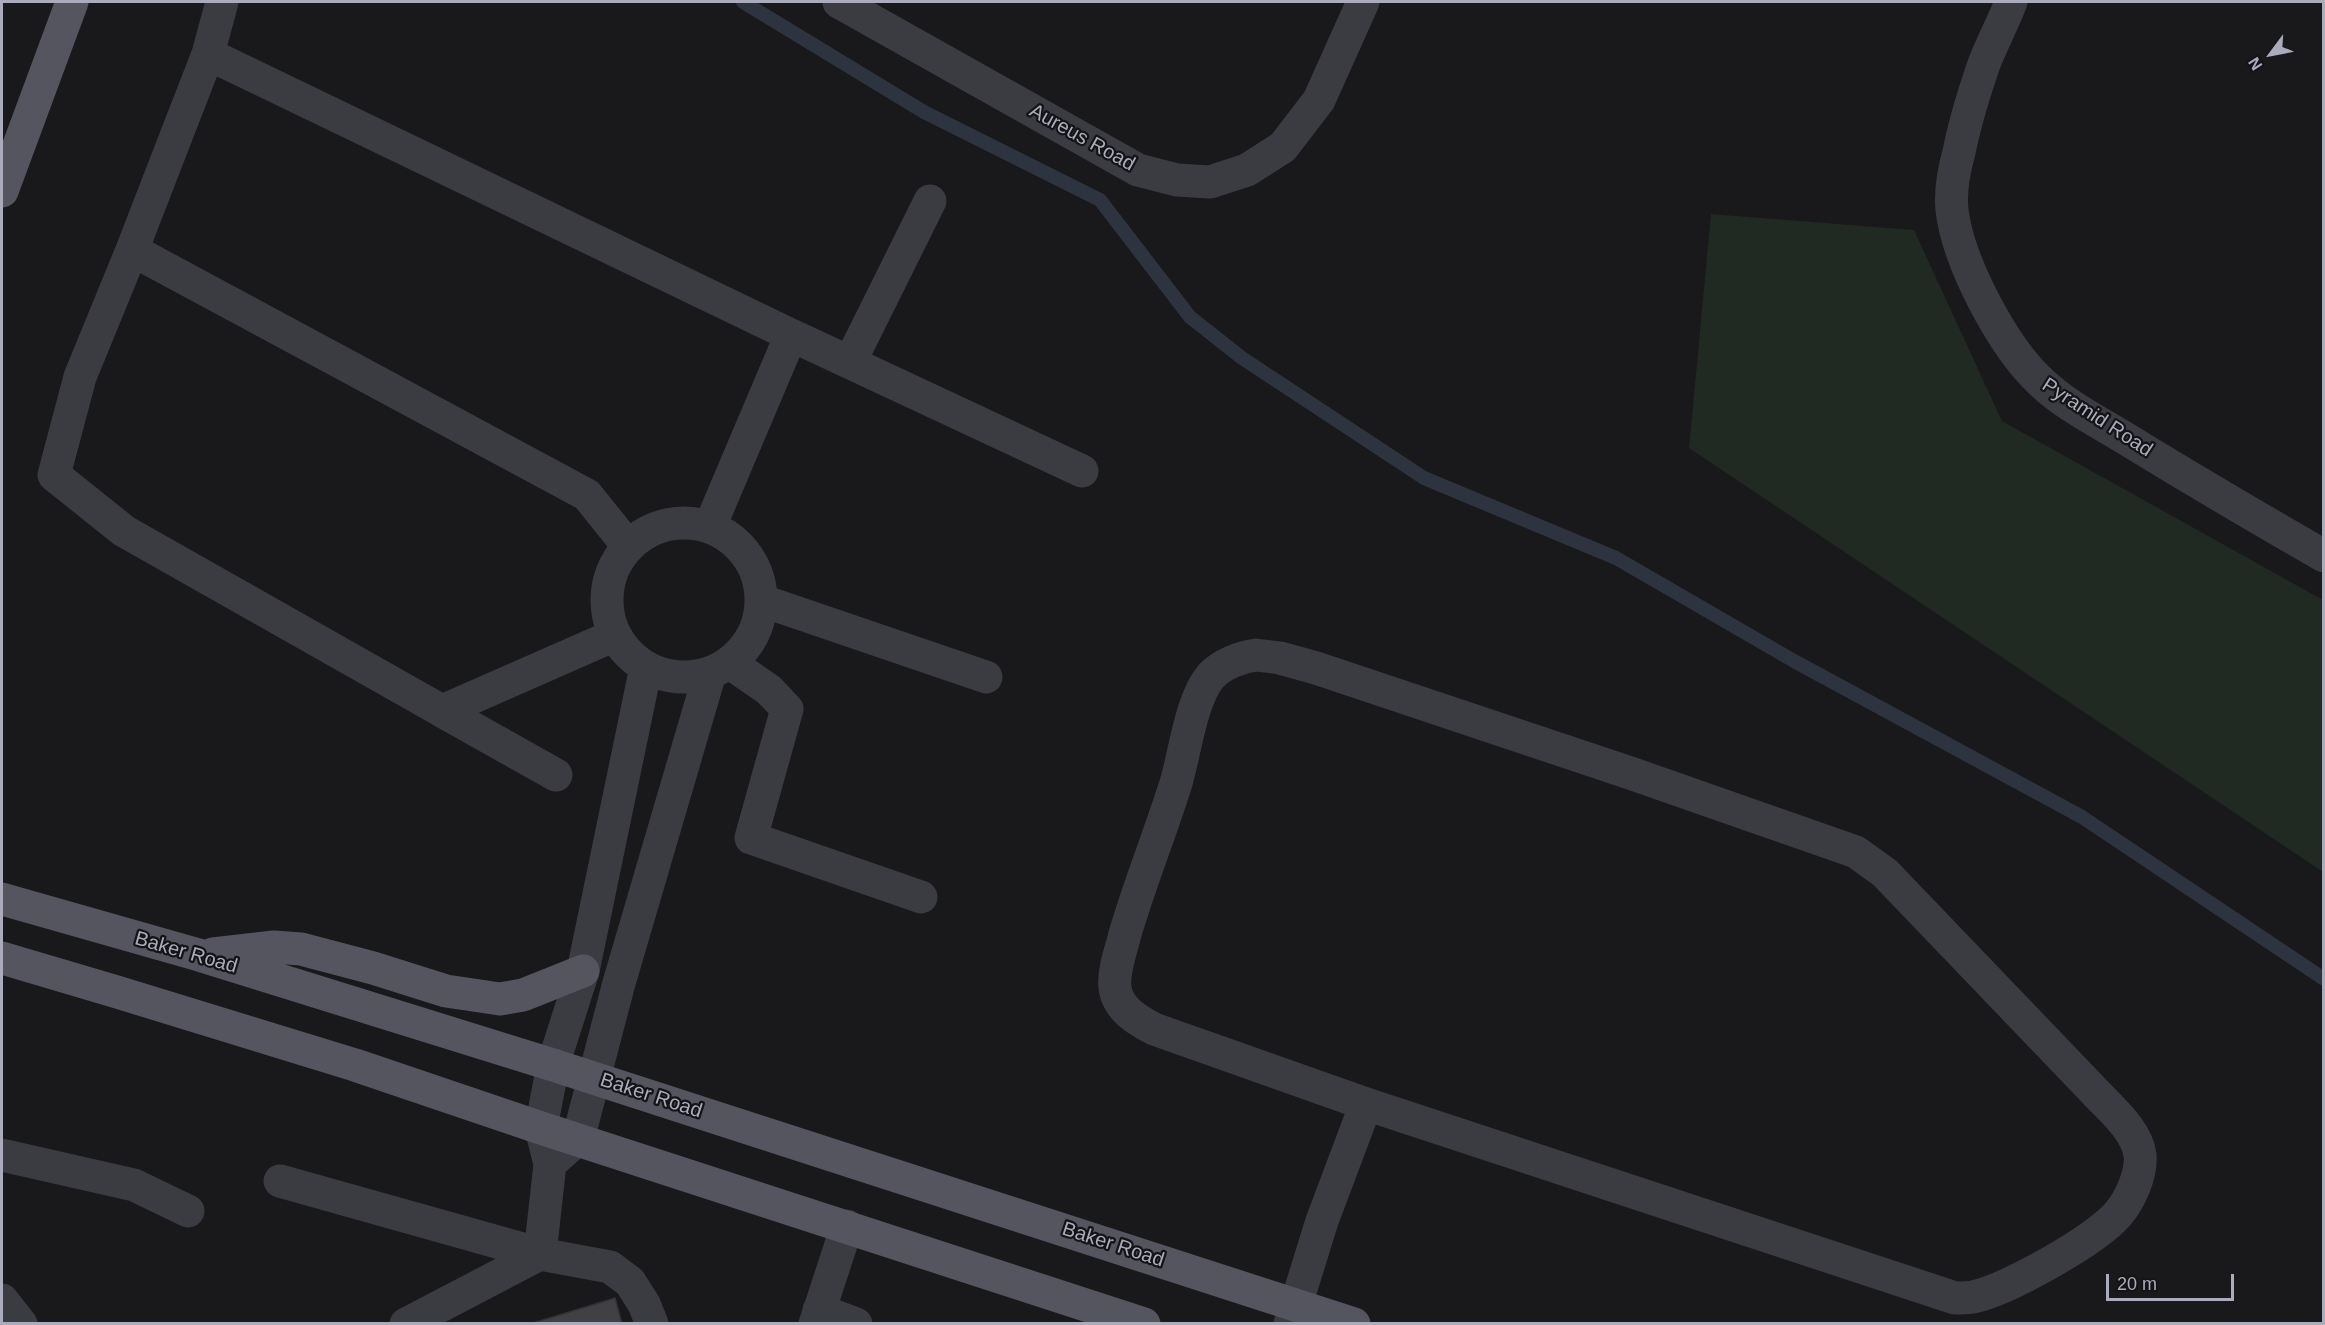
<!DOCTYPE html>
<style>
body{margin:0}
#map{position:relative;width:2325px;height:1325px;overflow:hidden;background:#19181a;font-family:Arial,sans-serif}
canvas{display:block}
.frame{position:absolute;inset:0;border:3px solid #aaacbb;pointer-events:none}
.north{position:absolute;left:2241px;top:24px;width:60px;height:60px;-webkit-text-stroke:4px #141316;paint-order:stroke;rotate:238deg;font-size:16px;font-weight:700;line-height:24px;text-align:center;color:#aaacbb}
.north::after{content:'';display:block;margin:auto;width:21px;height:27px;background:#aaacbb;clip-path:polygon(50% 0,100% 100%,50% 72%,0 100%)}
.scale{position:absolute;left:2106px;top:1274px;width:128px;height:27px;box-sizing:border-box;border:3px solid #aaacbb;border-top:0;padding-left:8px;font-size:18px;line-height:21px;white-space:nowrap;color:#aaacbb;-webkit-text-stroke:4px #141316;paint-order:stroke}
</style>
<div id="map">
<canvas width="2325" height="1325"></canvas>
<div class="frame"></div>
<div class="north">N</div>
<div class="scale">20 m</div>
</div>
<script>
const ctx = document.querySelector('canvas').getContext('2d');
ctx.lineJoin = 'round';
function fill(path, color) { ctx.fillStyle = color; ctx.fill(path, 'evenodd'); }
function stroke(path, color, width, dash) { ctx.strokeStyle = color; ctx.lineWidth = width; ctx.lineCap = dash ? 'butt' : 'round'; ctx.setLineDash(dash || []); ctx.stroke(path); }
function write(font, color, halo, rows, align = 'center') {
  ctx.font = font + ' Arial,sans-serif'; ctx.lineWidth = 4.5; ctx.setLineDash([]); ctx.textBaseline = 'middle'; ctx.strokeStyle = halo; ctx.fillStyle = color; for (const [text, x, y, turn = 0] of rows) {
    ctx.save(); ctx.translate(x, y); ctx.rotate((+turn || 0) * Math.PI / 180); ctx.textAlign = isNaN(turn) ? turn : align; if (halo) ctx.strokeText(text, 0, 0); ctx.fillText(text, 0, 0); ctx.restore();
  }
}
fill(new Path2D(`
 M1711,214L1914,230L2002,421L2323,600V872L1689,448Z`), '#202922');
stroke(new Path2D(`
 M743,2L924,112L1100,200L1190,317L1242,358L1424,478L1616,558L1794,661L2082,817L2324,979`), '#2d343f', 14);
const building = new Path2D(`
 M615,1298L622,1324H530Z`);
fill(building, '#404045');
stroke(building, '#333237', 1.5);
stroke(new Path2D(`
 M222,2L208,54L132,250L80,377L54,475L124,531L442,711L615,635
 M839,2L1138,170L1177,180L1210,182L1247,170L1283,147L1319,100L1363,2
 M2011,2C2003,23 1992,43 1984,64C1974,93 1965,122 1959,152C1954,170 1950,191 1952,210C1958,262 2003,347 2041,382C2066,406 2099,422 2128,440C2193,480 2258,518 2324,556
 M208,54L791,335L710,526
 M132,250L587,495L628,546
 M791,335L1082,471
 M850,362L930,201
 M607 600a77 77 0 1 1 154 0a77 77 0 1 1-154 0Z
 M763,601L986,677
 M1256,655L1280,658L1316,668L1633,774L1856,852L1885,873L2096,1093C2112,1110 2137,1131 2140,1155C2142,1174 2130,1200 2118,1214C2096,1240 2007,1290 1973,1297C1967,1298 1960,1298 1955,1298L1366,1104L1154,1029C1137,1020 1118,1009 1115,988C1113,970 1121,951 1125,934C1140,883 1160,834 1176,783C1185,753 1191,699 1211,676C1222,664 1241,657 1256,655Z
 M730,663L769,690L787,709L751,838L921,897
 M442,711L556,775
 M2,1155L134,1185L188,1211
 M555,1159L578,1139L619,983L710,673
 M280,1181L540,1254L610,1267L630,1282L644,1304L652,1324
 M2,1300L21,1324
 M819,1310L856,1324
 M406,1324L540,1254L550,1164L541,1128L553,1065L583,971L646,667
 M815,1324L847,1226
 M1290,1324L1322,1221L1366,1104`), '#3b3b42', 33);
stroke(new Path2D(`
 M2,191L72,2
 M2,899L199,955L553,1065L1354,1324
 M213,954L274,947L301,949L373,968L446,991L500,999L523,995L583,971
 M2,958L117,992L355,1065L541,1128L1144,1324`), '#55555f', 33);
write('20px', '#aaacbb', '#141316', [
 ["Aureus Road",1082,138,29],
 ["Pyramid Road",2097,418,33],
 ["Baker Road",186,953,16],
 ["Baker Road",651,1096,18],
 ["Baker Road",1113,1245,18]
]);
</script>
